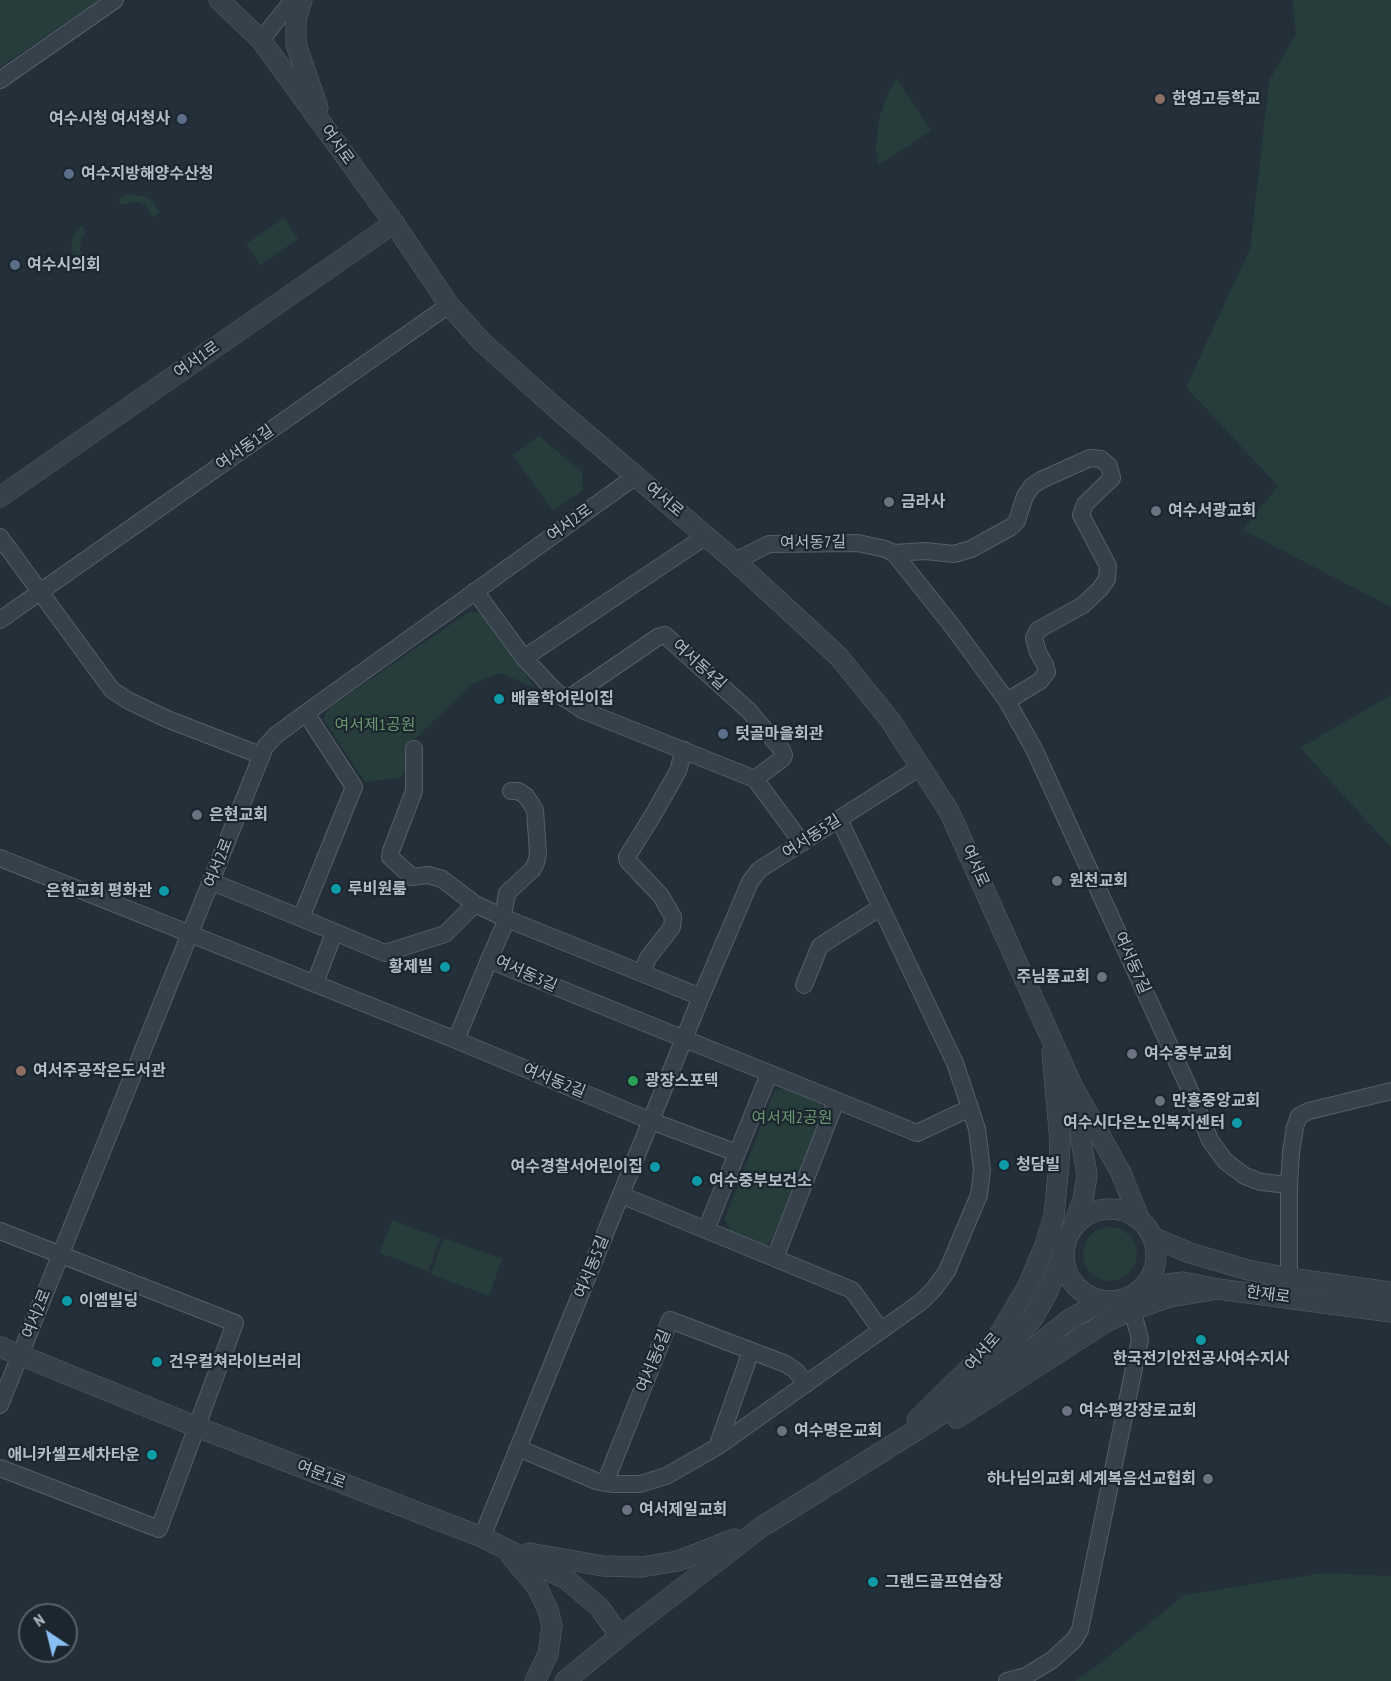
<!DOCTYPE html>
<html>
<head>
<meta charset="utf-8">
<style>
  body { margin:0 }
  #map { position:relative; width:1391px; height:1681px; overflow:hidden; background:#23303a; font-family:"PT Sans Narrow",sans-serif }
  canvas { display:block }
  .north { position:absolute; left:18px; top:1603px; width:60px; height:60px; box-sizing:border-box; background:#1c262f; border:2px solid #58626b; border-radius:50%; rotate:325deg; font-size:16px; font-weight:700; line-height:24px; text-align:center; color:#b2bcc6 }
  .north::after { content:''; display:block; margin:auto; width:21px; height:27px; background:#8abff3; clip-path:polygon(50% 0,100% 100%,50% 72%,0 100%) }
</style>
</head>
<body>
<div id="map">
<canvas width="1391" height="1681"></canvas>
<div class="north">N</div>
</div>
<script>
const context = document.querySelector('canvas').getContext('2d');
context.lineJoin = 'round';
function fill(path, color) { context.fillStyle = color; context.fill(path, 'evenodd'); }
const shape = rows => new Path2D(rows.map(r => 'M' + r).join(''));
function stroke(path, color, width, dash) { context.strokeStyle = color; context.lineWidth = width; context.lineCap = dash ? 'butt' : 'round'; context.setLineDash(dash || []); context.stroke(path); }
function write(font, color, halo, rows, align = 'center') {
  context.font = font + ' "PT Sans Narrow","Noto Sans KR",sans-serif'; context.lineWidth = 4.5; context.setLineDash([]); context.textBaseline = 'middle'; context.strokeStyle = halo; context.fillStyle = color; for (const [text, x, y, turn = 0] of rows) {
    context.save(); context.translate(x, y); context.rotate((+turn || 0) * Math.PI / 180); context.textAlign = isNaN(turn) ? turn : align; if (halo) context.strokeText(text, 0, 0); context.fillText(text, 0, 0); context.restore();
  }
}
const green = shape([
  [0,0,100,0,0,67],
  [1292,0,1391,0,1391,607,1243,530,1278,486,1186,387,1250,249,1269,81,1296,34],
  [897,79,931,131,879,165,876,149,879,119,889,90],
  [129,194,145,196,152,201,160,212,153,217,145,205,137,202,122,205,118,199],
  [284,218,298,239,260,265,246,244],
  [82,225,86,232,81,239,80,250,87,263,81,267,73,253,71,244,75,232],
  [539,436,582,472,583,490,553,511,513,455],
  [470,611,483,614,535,688,500,673,472,684,412,742,408,768,399,778,365,782,323,718,332,706],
  [1391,695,1391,847,1300,748],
  [788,1086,818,1100,825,1110,771,1242,763,1246,730,1231,725,1219,774,1092],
  [392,1220,440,1238,428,1271,380,1253],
  '1083 1254a27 27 0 1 1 54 0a27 27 0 1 1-54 0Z',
  [444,1238,502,1259,489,1296,431,1274],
  [1323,1573,1391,1576,1391,1681,1075,1681,1099,1664,1184,1595]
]);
const minor = shape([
  [261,40,293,0],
  [0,80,115,0],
  [0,537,112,690,129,701,167,719,260,755],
  [894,553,925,551,954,554,971,549,1011,527,1017,521,1025,496,1032,486,1041,480,1090,458,1101,459,1109,466,1112,478,1085,504,1081,515,1108,566,1107,579,1100,589,1083,605,1038,630,1034,638,1038,652,1045,665,1047,672,1040,681,1007,701],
  [735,561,769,544,858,543,885,549,894,553,953,627,1007,701,1034,749,1188,1086,1210,1140,1225,1161,1245,1176,1261,1182,1289,1185,1289,1278],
  [475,591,524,658,554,690,582,710,755,779,802,843],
  [0,620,449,305],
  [524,658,706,536],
  [566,700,658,637,665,635,749,711,782,750,784,755,783,758,755,779],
  [306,713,354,787,301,918,385,953,445,934,475,904,507,919,489,960,917,1133,970,1108],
  [414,749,414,791,391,851,390,857,412,877,428,875,442,879,475,904],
  [0,858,456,1040,651,1121,737,1153],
  [212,882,301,918],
  [503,917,507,893,532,870,536,863,538,854,535,810,526,796,518,791,511,791],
  [507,919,701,997],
  [642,973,648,958,672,927,673,917,661,896,628,861,627,857,653,815,678,771,684,750],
  [315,983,334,933],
  [804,985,820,946,881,907],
  [456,1040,489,960],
  [1289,1185,1291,1152,1295,1127,1299,1116,1309,1111,1391,1091],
  [621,1195,852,1290,881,1330],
  [706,1230,769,1074],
  [0,1231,235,1323,159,1529,0,1468],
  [775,1258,836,1101],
  [0,1405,265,747,276,735,306,713,636,476],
  [717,1447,751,1351],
  [518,1448,596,1481,612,1484,640,1484,666,1476,717,1447,921,1302,934,1289,947,1271,979,1195,982,1170,977,1129,955,1063,839,819],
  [605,1483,670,1320,786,1364,796,1371,806,1384],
  [482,1537,701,997,750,882,759,870,922,766],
  [1007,1681,1026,1676,1052,1660,1074,1640,1080,1630,1140,1339,1129,1298]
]);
const tertiary = shape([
  [219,0,261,40,394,223,449,305,481,341,557,409,735,561,808,628,839,657,890,720,949,811,1072,1085],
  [302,0,296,19,296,44,318,108],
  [0,497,394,223],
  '1064 1255a46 46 0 1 1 92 0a46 46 0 1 1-92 0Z',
  [1072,1229,1083,1200,1087,1175,1072,1085,1121,1173,1139,1218],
  [1154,1238,1190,1253,1248,1270,1289,1278,1391,1292],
  [1145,1287,1183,1282,1218,1289,1391,1312],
  [0,1347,197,1427,482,1537,566,1579,599,1607,620,1636],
  [978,1376,1004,1352,1033,1318,1047,1293,1064,1252],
  [957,1418,1106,1322,1132,1310,1170,1297,1218,1289],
  [917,1420,979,1359,999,1335,1028,1286,1045,1245,1054,1216,1059,1163,1060,1140,1052,1052],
  [529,1553,603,1566,641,1567,678,1561,734,1539],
  [511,1556,537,1587,548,1610,552,1626,548,1654,535,1681],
  [565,1681,620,1636,760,1528,931,1421,1011,1366,1070,1319,1103,1301]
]);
const markers = [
  [1160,99,6,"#8d6e63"],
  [182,119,6,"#5c6f8a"],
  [69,174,6,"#5c6f8a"],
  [15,265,6,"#5c6f8a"],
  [889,502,6,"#6b7280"],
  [1156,511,6,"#6b7280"],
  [499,699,6,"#0f9aa8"],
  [723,734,6,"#5c6f8a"],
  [197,815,6,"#6b7280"],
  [1057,881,6,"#6b7280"],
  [336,889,6,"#0f9aa8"],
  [164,891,6,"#0f9aa8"],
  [445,967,6,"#0f9aa8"],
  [1102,977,6,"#6b7280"],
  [1132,1054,6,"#6b7280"],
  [21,1071,6,"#8d6e63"],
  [633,1081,6,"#2e9e5b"],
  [1160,1101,6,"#6b7280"],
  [1237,1123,6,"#0f9aa8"],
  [1004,1165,6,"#0f9aa8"],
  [655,1167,6,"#0f9aa8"],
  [697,1181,6,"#0f9aa8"],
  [67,1301,6,"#0f9aa8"],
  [1201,1340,6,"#0f9aa8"],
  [157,1362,6,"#0f9aa8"],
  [1067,1411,6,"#6b7280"],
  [782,1431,6,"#6b7280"],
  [152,1455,6,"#0f9aa8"],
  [1208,1479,6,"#6b7280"],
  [627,1510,6,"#6b7280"],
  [873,1582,6,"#0f9aa8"]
];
const poiNames = [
  ["한영고등학교",1172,99],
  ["여수시청 여서청사",170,119,"right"],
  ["여수지방해양수산청",81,174],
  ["여수시의회",27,265],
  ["금라사",901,502],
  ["여수서광교회",1168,511],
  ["배울학어린이집",511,699],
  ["텃골마을회관",735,734],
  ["은현교회",209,815],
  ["원천교회",1069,881],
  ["루비원룸",348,889],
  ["은현교회 평화관",152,891,"right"],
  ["황제빌",433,967,"right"],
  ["주님품교회",1090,977,"right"],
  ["여수중부교회",1144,1054],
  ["여서주공작은도서관",33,1071],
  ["광장스포텍",645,1081],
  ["만흥중앙교회",1172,1101],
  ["여수시다은노인복지센터",1225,1123,"right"],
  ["청담빌",1016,1165],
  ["여수경찰서어린이집",643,1167,"right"],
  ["여수중부보건소",709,1181],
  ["이엠빌딩",79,1301],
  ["한국전기안전공사여수지사",1201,1359,"center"],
  ["건우컬쳐라이브러리",169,1362],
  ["여수평강장로교회",1079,1411],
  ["여수명은교회",794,1431],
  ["애니카셀프세차타운",140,1455,"right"],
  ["하나님의교회 세계복음선교협회",1196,1479,"right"],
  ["여서제일교회",639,1510],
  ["그랜드골프연습장",885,1582]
];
const streetNames = [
  ["여서로",337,145,54],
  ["여서1로",197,360,-35],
  ["여서동1길",245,448,-35],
  ["여서로",664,500,40],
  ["여서2로",570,523,-36],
  ["여서동7길",813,543,-1],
  ["여서동4길",699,665,42],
  ["여서동5길",812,837,-33],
  ["여서2로",219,863,-69],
  ["여서로",975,866,66],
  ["여서동7길",1132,963,66],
  ["여서동3길",526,974,24],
  ["여서동2길",554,1081,22],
  ["여서동5길",592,1267,-68],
  ["한재로",1268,1295,8],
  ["여서2로",37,1314,-68],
  ["여서로",983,1352,-49],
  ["여서동6길",654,1361,-68],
  ["여문1로",321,1475,21]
];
const parkNames = [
  ["여서제1공원",375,725],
  ["여서제2공원",792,1118]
];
fill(green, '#263d3c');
stroke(minor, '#555f68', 18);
stroke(tertiary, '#555f68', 21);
stroke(minor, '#37414b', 16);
stroke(tertiary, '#37414b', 20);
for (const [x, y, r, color] of markers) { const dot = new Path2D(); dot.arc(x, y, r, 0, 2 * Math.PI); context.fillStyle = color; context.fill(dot); stroke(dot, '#1c262f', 2); }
write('bold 16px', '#b2bcc6', '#1c262f', poiNames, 'left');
write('16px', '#b2bcc6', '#1c262f', streetNames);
write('16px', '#6a966f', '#1c262f', parkNames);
</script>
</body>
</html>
